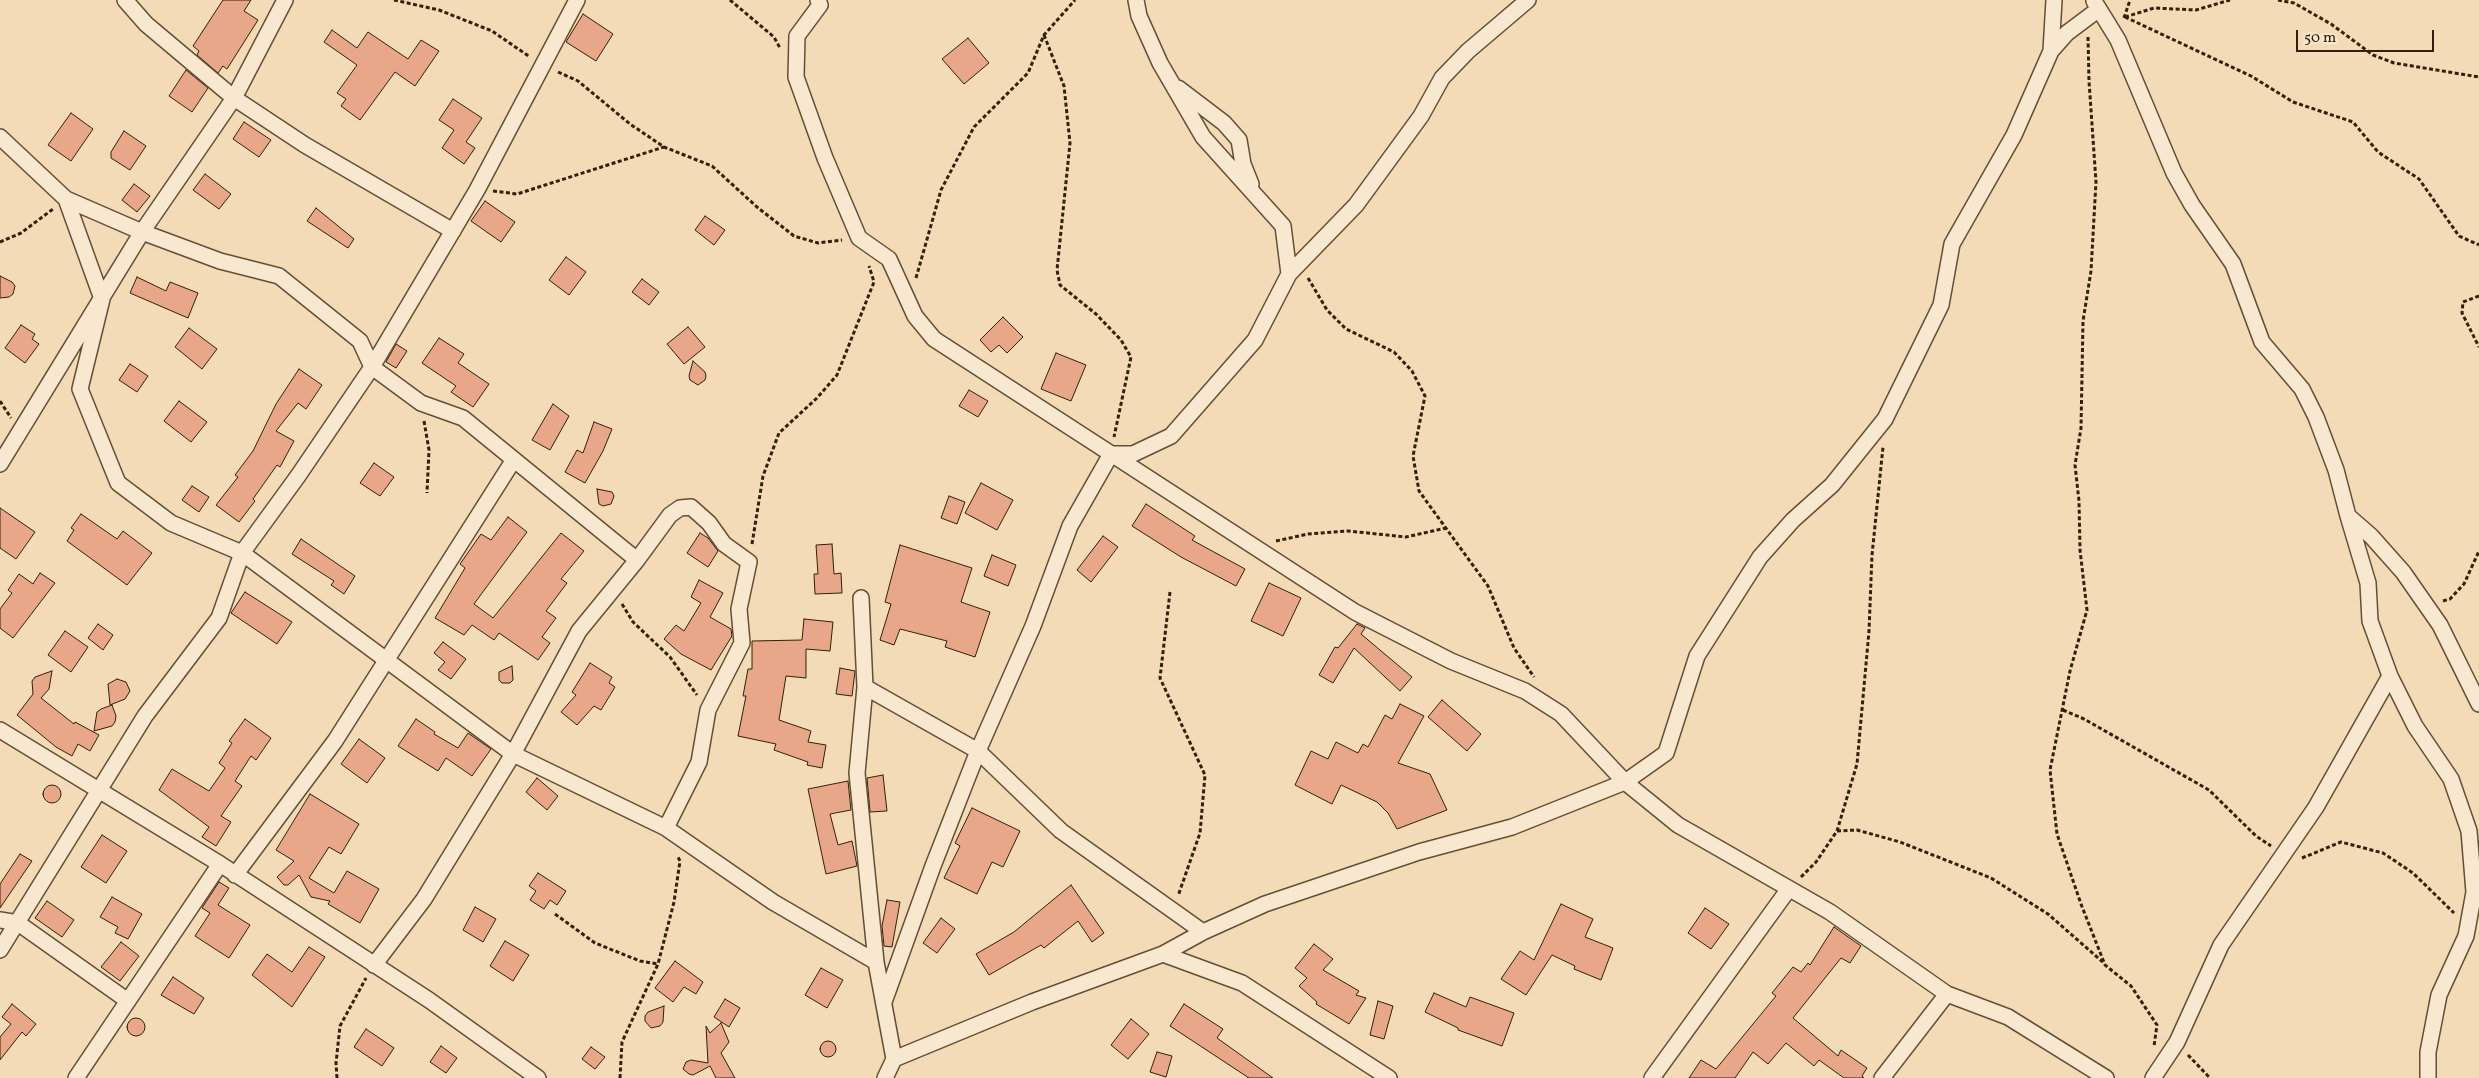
<!DOCTYPE html>
<html>
<head>
<meta charset="utf-8">
<style>
  body { margin:0 }
  #map { position:relative; width:2479px; height:1078px; overflow:hidden; background:#f4dbb7; font-family:Vollkorn,serif }
  canvas { display:block }
  .scale { position:absolute; left:2296px; top:30px; width:138px; height:22px; box-sizing:border-box; border:2px solid #31200a; border-top:0; padding-left:6px; font-size:15px; line-height:18px; white-space:nowrap; color:#31200a; -webkit-text-stroke:4px #f8e8d0; paint-order:stroke }
</style>
</head>
<body>
<div id="map">
<canvas width="2479" height="1078"></canvas>
<div class="scale">50 m</div>
</div>
<script>
const context = document.querySelector('canvas').getContext('2d');
context.lineJoin = 'round';
function fill(path, color) { context.fillStyle = color; context.fill(path, 'evenodd'); }
const shape = rows => new Path2D(rows.map(r => 'M' + r).join(''));
function stroke(path, color, width, dash) { context.strokeStyle = color; context.lineWidth = width; context.lineCap = dash ? 'butt' : 'round'; context.setLineDash(dash || []); context.stroke(path); }
const building = shape([
  [223,0,251,0,244,11,258,20,227,69,223,66,218,73,197,55,199,51,193,46,223,0],
  [583,14,613,34,596,61,566,42,583,14],
  [332,30,357,48,368,32,408,59,421,40,439,51,415,86,395,72,360,120,341,106,346,99,337,93,357,65,324,42,332,30],
  [968,38,989,63,964,84,942,59,968,38],
  [186,70,208,88,192,112,169,96,186,70],
  [453,99,482,118,466,142,475,148,464,164,442,148,454,130,439,120,453,99],
  [71,113,93,129,71,161,48,145,71,113],
  [244,122,271,140,259,157,233,139,244,122],
  [124,131,146,146,130,170,111,158,111,152,124,131],
  [205,174,231,194,219,209,193,190,205,174],
  [134,184,150,196,137,212,122,200,134,184],
  [485,201,515,222,501,242,471,221,485,201],
  [316,208,354,239,348,248,307,221,316,208],
  [705,216,725,230,714,245,695,230,705,216],
  [566,257,586,272,569,295,549,280,566,257],
  [0,276,12,282,15,286,13,294,9,297,0,298,0,276],
  [137,277,166,291,170,282,198,293,188,318,130,293,137,277],
  [642,279,659,292,649,305,632,292,642,279],
  [1003,317,1023,337,1007,353,999,345,991,352,980,340,1003,317],
  [21,325,35,334,32,339,39,344,25,363,5,348,21,325],
  [688,327,705,347,684,364,667,344,688,327],
  [189,328,217,349,202,369,175,347,189,328],
  [439,338,464,354,458,363,489,384,473,407,451,392,456,386,422,363,439,338],
  [396,344,407,351,396,368,386,362,396,344],
  [1056,353,1086,365,1071,401,1041,389,1056,353],
  [693,361,705,372,706,376,705,380,698,385,690,380,689,376,693,361],
  [130,364,148,376,137,392,119,380,130,364],
  [299,369,322,385,306,409,298,403,276,431,294,441,280,467,277,465,253,499,255,501,239,522,216,505,238,477,235,475,253,451,276,404,299,369],
  [969,390,988,401,978,417,959,406,969,390],
  [179,401,207,422,191,442,164,421,179,401],
  [553,404,569,416,550,450,532,440,553,404],
  [594,422,612,429,603,451,585,483,565,472,577,450,583,453,594,422],
  [374,463,394,477,380,496,360,483,374,463],
  [981,483,1013,500,997,530,965,513,981,483],
  [192,486,209,497,199,512,182,500,192,486],
  [597,489,612,492,614,496,611,504,603,506,599,504,597,489],
  [949,496,965,502,957,524,941,518,949,496],
  [1146,504,1195,536,1192,540,1245,569,1236,586,1181,557,1132,526,1146,504],
  [0,508,35,532,16,559,0,548,0,508],
  [81,514,117,539,123,531,152,553,127,585,67,541,74,530,71,528,81,514],
  [508,517,527,532,474,604,493,618,561,533,584,551,561,579,567,583,546,611,556,618,542,637,550,643,538,660,499,633,494,640,472,625,464,635,435,618,465,568,460,564,481,534,491,540,508,517],
  [700,533,708,538,718,551,708,567,687,553,700,533],
  [1103,536,1118,547,1091,582,1077,570,1103,536],
  [301,539,355,576,344,594,331,585,334,581,292,554,301,539],
  [832,544,834,574,841,573,842,593,815,594,814,574,818,574,816,545,832,544],
  [900,545,972,568,961,602,990,612,975,657,945,647,947,641,900,629,894,645,880,640,891,604,885,602,900,545],
  [992,555,1016,565,1008,586,984,576,992,555],
  [40,573,55,583,13,638,0,628,0,609,12,593,8,590,19,574,33,584,40,573],
  [699,580,723,593,710,617,731,629,732,636,711,670,681,654,664,639,676,625,684,631,701,603,691,597,699,580],
  [1269,583,1301,598,1283,636,1251,621,1269,583],
  [245,592,292,622,277,644,231,613,245,592],
  [804,619,833,622,830,651,806,649,806,678,786,676,779,720,811,731,808,742,826,745,822,768,807,765,808,762,774,750,776,744,738,736,746,696,743,696,748,669,752,669,752,641,802,640,804,619],
  [98,624,113,635,103,650,88,638,98,624],
  [1357,624,1365,628,1361,634,1412,677,1400,691,1354,648,1333,683,1319,675,1335,647,1338,648,1357,624],
  [65,631,88,647,71,672,48,655,65,631],
  [443,642,466,659,451,679,438,670,445,662,434,653,443,642],
  [590,663,612,677,609,683,615,687,601,710,594,706,577,725,561,712,576,695,572,692,590,663],
  [512,666,513,680,510,683,502,683,499,680,499,672,512,666],
  [840,668,855,671,852,696,836,694,840,668],
  [52,671,49,689,41,698,74,724,75,722,99,735,90,751,78,744,72,756,56,747,17,715,33,694,32,681,35,677,52,671],
  [117,679,126,682,130,691,125,699,110,705,108,684,117,679],
  [1442,700,1481,734,1467,751,1428,717,1442,700],
  [1400,704,1424,716,1398,763,1430,774,1447,810,1397,829,1388,813,1377,802,1341,785,1332,804,1295,785,1311,751,1328,759,1336,742,1358,753,1363,744,1368,747,1385,715,1392,719,1400,704],
  [112,705,116,716,115,722,112,726,94,731,97,712,101,709,112,705],
  [245,719,271,738,256,760,251,756,235,781,242,786,221,816,231,822,216,846,202,837,209,827,159,790,172,769,209,791,225,768,219,763,232,743,229,741,245,719],
  [416,719,435,732,434,734,458,748,468,733,491,749,472,776,446,758,438,771,398,746,416,719],
  [359,739,385,758,367,783,341,764,359,739],
  [883,775,887,811,870,812,867,778,883,775],
  [537,778,558,796,547,810,526,792,537,778],
  [848,781,851,810,830,814,838,845,852,841,857,866,826,874,808,789,848,781],
  '43 794a9 9 0 1 1 18 0a9 9 0 1 1-18 0Z',
  [310,794,359,824,341,854,329,847,309,878,334,893,347,871,379,889,360,923,328,904,330,901,311,897,299,875,288,885,284,885,277,877,294,861,276,850,310,794],
  [972,808,1020,831,1003,867,992,862,977,894,944,878,960,846,955,843,972,808],
  [102,835,127,851,106,883,81,867,102,835],
  [20,854,32,861,0,908,0,884,20,854],
  [538,873,566,891,557,905,550,900,544,909,530,900,536,891,529,886,538,873],
  [219,882,229,888,218,905,250,925,229,958,195,936,210,913,202,908,219,882],
  [1071,885,1104,933,1092,942,1078,921,1044,948,1041,945,989,975,976,954,1014,932,1071,885],
  [112,897,142,914,128,939,115,933,118,927,100,917,112,897],
  [887,900,900,902,892,947,884,946,882,926,887,900],
  [47,901,74,920,62,937,35,918,47,901],
  [1561,904,1593,919,1585,937,1613,948,1601,980,1574,969,1575,966,1552,955,1526,995,1501,979,1520,951,1534,960,1561,904],
  [475,907,496,919,483,942,463,930,475,907],
  [1705,908,1729,924,1711,949,1688,933,1705,908],
  [941,918,955,929,937,953,923,943,941,918],
  [1834,927,1861,946,1850,963,1841,958,1793,1018,1838,1056,1841,1050,1867,1068,1862,1076,1864,1078,1844,1078,1819,1060,1814,1066,1786,1043,1768,1064,1753,1052,1735,1078,1689,1078,1701,1060,1716,1069,1776,996,1772,993,1793,967,1801,972,1808,963,1810,965,1834,927],
  [505,941,529,955,513,981,490,966,505,941],
  [121,942,139,956,120,981,101,967,121,942],
  [1314,944,1333,959,1323,970,1359,991,1356,995,1366,998,1349,1024,1316,1004,1317,1002,1299,986,1307,978,1295,968,1314,944],
  [309,947,325,957,292,1007,252,975,267,954,292,972,309,947],
  [675,961,703,982,696,994,684,987,673,1002,655,988,675,961],
  [821,968,843,980,827,1008,805,995,821,968],
  [173,977,204,998,194,1014,161,995,173,977],
  [1434,993,1466,1007,1470,997,1514,1013,1502,1046,1458,1030,1458,1028,1425,1012,1434,993],
  [725,999,740,1008,729,1027,714,1017,725,999],
  [1378,1001,1393,1006,1384,1039,1370,1035,1378,1001],
  [12,1004,36,1024,26,1036,22,1032,0,1060,0,1037,11,1024,2,1017,12,1004],
  [1184,1004,1223,1029,1217,1038,1273,1078,1249,1078,1170,1026,1184,1004],
  [664,1006,663,1022,660,1026,651,1028,645,1021,645,1016,648,1012,664,1006],
  '127 1027a9 9 0 1 1 18 0a9 9 0 1 1-18 0Z',
  [1131,1019,1149,1034,1128,1059,1111,1045,1131,1019],
  [721,1023,729,1042,721,1053,735,1078,716,1078,710,1066,693,1075,689,1074,683,1069,686,1062,691,1060,708,1063,706,1026,710,1033,721,1023],
  [366,1029,394,1048,382,1066,354,1047,366,1029],
  '820 1049a8 8 0 1 1 16 0a8 8 0 1 1-16 0Z',
  [441,1046,457,1058,446,1073,430,1062,441,1046],
  [591,1047,605,1057,595,1069,582,1059,591,1047],
  [1157,1052,1172,1056,1166,1077,1150,1072,1157,1052]
]);
const path = shape([
  [394,0,439,10,492,31,530,57],
  [730,0,774,37,780,48],
  [2278,0,2294,3,2331,24,2373,55,2394,63,2479,77],
  [2125,17,2251,76,2293,102,2353,122,2378,152,2419,179,2459,236,2479,245],
  [2125,17,2154,8,2196,10,2230,0],
  [2124,18,2130,0],
  [1044,35,1064,86,1070,143,1057,270,1060,285,1096,314,1121,340,1131,357,1114,437],
  [2088,37,2089,81,2096,182,2091,271,2083,321,2081,428,2075,465,2079,501,2080,550,2087,610,2070,671,2050,770,2057,834,2081,904,2105,965,2131,986,2157,1025,2154,1046],
  [558,72,578,81,630,124,664,147,712,166,757,207,794,236,818,243,842,240],
  [493,191,517,194,664,147],
  [0,242,21,233,53,209],
  [916,278,941,190,974,127,1028,73,1044,35,1075,0],
  [1308,278,1327,310,1346,329,1394,352,1412,371,1425,396,1413,456,1419,491,1488,586,1514,648,1534,677],
  [2479,296,2463,302,2462,313,2479,347],
  [0,401,11,418],
  [424,421,429,450,427,493],
  [1276,541,1308,534,1348,531,1406,537,1446,528],
  [752,544,763,476,779,433,817,398,837,375,874,282,869,266],
  [1170,592,1160,678,1205,775,1200,833,1178,896],
  [2443,601,2450,599,2464,584,2479,551],
  [622,604,633,622,670,657,697,695],
  [2063,710,2084,719,2209,790,2256,836,2271,846],
  [1837,831,1857,830,1900,842,1991,878,2048,914,2105,964],
  [2302,858,2341,842,2383,853,2413,873,2454,913],
  [1801,877,1816,862,1837,831,1857,764,1869,631,1872,555,1883,447],
  [555,914,595,943,640,961,658,964],
  [2188,1055,2210,1078],
  [337,1078,336,1063,340,1026,366,978],
  [620,1078,622,1042,658,964,674,902,680,861,678,857]
]);
const minor = shape([
  [125,0,146,24,234,98,305,145,453,231],
  [818,0,820,5,797,36,796,77,825,158,859,238,889,259,915,316,934,339,1355,612,1451,661,1525,691,1561,714,1625,782,1678,825,1830,912,1947,994,2008,1017,2106,1078],
  [2094,1,2118,40,2174,173,2192,205,2233,264,2262,342,2302,389,2316,417,2336,470,2348,516,2371,536,2403,572,2440,625,2479,704],
  [2051,51,2054,0],
  [1178,88,1224,123,1239,140,1243,164,1251,184],
  [0,137,66,199,142,232,220,261,279,276,360,341,372,367,421,403,463,418,637,560],
  [66,199,102,299,80,389,118,483,171,523,242,553,513,754,666,828,773,902,876,962,894,1059],
  [1289,274,1356,205,1421,116,1442,78,1468,51,1528,0],
  [0,464,142,232,234,98,285,0],
  [2348,516,2368,583,2370,621,2390,676,2415,726,2451,779,2469,831,2474,892,2466,936,2439,995,2428,1052,2428,1078],
  [861,598,865,687,857,773,876,962],
  [865,687,978,751,1061,831,1203,932],
  [0,730,220,864,429,1000,538,1078],
  [235,875,335,741,513,461],
  [0,920,18,923,128,1001],
  [0,950,145,716,219,618,242,553,298,476,372,367,477,190,577,0],
  [1163,954,1242,983,1389,1078],
  [374,965,424,899,513,754,579,631,637,560,670,515,680,508,691,507,709,523,724,544,749,562,739,609,742,643,708,710,699,762,666,828],
  [884,1002,933,866,978,751,1033,626,1070,526,1111,454,1133,454,1171,436,1255,340,1289,274,1283,226,1203,137,1160,63,1139,16,1136,0],
  [76,1078,220,864],
  [885,1078,894,1059,1032,1002,1163,954,1203,932,1265,904,1419,852,1512,827,1625,782,1666,753,1697,656,1760,557,1793,520,1832,485,1885,419,1941,305,1952,244,2014,135,2051,51,2067,33,2099,9],
  [1652,1078,1788,890],
  [1882,1078,1947,994],
  [2153,1078,2177,1042,2221,945,2316,807,2390,676]
]);
fill(building, '#e8a788');
stroke(building, '#31200a', 1);
stroke(minor, '#624f35', 18);
stroke(path, '#31200a', 3, [4, 2.5]);
stroke(minor, '#f8e8d0', 15);
</script>
</body>
</html>
